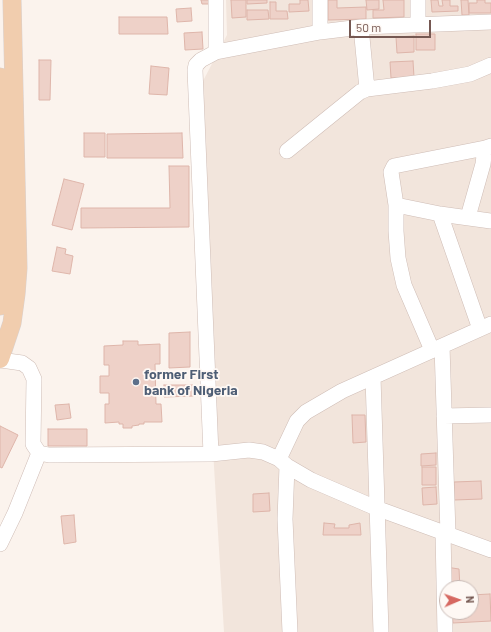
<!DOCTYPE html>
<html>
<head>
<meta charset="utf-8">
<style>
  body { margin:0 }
  #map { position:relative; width:491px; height:632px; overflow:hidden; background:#fbf3ed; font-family:Barlow,sans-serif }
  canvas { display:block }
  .north { position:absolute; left:439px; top:580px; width:40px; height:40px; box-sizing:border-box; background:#fef8f4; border:1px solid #c7b8b3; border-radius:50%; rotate:88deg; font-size:11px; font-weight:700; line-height:16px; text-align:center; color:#755852 }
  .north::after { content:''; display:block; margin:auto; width:14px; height:18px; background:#d66861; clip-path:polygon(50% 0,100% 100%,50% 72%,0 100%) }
  .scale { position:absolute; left:349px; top:20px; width:82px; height:18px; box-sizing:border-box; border:2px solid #755852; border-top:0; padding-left:5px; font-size:12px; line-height:14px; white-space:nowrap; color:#755852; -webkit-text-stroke:3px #fef8f4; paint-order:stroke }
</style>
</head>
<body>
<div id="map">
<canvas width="491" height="632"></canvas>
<div class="north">N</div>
<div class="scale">50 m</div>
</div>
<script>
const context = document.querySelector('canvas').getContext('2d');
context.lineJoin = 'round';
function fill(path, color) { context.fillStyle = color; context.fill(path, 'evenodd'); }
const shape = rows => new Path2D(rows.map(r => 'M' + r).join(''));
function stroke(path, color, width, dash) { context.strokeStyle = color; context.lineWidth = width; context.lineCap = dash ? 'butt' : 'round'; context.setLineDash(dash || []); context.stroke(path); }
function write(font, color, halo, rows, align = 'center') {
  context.font = font + ' Barlow,sans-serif'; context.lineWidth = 3.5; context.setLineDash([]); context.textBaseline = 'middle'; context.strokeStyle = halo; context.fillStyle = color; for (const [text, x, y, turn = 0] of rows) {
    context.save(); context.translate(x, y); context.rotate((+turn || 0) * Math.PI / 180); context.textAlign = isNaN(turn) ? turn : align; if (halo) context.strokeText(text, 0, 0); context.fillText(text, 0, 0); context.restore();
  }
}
const residential = shape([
  [226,0,491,0,491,632,224,632,192,102,227,35],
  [447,588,471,588,471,612,447,612]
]);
const building = shape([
  [201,0,209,0,209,4,202,4,201,0],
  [231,0,246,0,246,17,232,18,231,0],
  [247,0,267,0,267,3,247,4,247,0],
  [300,0,308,0,309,11,289,12,289,4,300,4,300,0],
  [328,0,337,0,337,8,366,7,366,19,328,20,328,0],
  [366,0,379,0,379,9,367,10,366,0],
  [383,0,404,0,404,17,373,18,373,10,384,10,383,0],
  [431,0,438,0,439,6,443,6,442,0,450,0,450,6,458,6,458,11,432,12,431,0],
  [461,0,468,0,469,15,462,15,461,0],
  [477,0,485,0,485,3,491,3,491,13,469,13,469,3,477,3,477,0],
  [270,2,276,2,276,11,287,11,288,19,270,19,270,2],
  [191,8,192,21,177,22,176,9,191,8],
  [247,10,268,10,269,19,247,20,247,10],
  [119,17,167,17,168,34,119,34,119,17],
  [202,32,203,49,185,50,184,33,202,32],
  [416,34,435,34,435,50,416,50,416,34],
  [414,36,414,52,397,53,396,37,414,36],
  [39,60,51,60,50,100,39,100,39,60],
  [413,61,414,77,391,78,390,62,413,61],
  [151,66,169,68,167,95,149,94,151,66],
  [84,133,105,133,105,157,84,157,84,133],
  [182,133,183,158,107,158,107,134,182,133],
  [169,166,189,166,189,227,81,228,81,208,170,208,169,166],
  [64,179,84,184,72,230,52,225,64,179],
  [57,247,66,249,65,254,73,256,70,274,52,271,57,247],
  [190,332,190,367,169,368,169,333,190,332],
  [123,341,138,341,138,345,160,344,160,364,155,364,156,404,161,404,162,422,144,422,144,424,139,424,139,425,132,426,132,428,123,428,123,424,119,424,119,422,105,423,105,404,109,404,109,393,100,393,100,376,109,376,109,365,104,365,104,346,123,345,123,341],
  [164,385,193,385,194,396,164,397,164,385],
  [69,404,71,418,57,420,55,405,69,404],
  [352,415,365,415,366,442,353,443,352,415],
  [0,426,18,435,2,468,0,467,0,426],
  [48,429,87,429,87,446,48,446,48,429],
  [436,453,436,465,421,466,421,454,436,453],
  [422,467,436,467,436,485,422,485,422,467],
  [481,481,482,499,454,500,454,482,481,481],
  [436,487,437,504,423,505,422,488,436,487],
  [269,493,270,511,253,512,253,494,269,493],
  [74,515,76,542,64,544,61,516,74,515],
  [324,523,335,524,334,528,349,528,349,525,360,523,361,535,323,535,324,523],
  [446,567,459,569,460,588,447,588,446,567],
  [490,594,491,621,453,623,452,612,471,612,471,595,490,594]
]);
const minor = shape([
  [320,0,320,32],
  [418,0,418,24],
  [361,27,367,89],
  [216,52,216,0],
  [287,151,360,92,367,89,432,81,470,74,491,65],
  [396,205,440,214,491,221],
  [440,214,480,329],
  [468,217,483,164,485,148],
  [442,346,448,534],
  [432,350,404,285,398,258,396,231,396,205,391,172,394,166,485,148,491,146],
  [0,360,22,363,29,368,34,379,33,444,39,453,49,455,211,454,249,450,263,452,279,459,287,466,311,480,376,508,491,550],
  [373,377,381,632],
  [444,416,491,415],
  [211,454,195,70,196,65,201,60,216,52,320,32,361,27,491,22],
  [279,459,297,421,306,412,342,391,491,324],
  [287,466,285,519,290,632],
  [443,531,445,632],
  [0,544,15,513,39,453]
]);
const major = shape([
  [0,77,3,206,3,261,0,306],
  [0,359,12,323,16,294,18,268,12,0]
]);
const markers = [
  [136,382,4,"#5c6f8a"]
];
const serviceNames = [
  ["former First",144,374],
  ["bank of Nigeria",144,390]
];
fill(residential, '#f2e5dc');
fill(building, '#eed1c8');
stroke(building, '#deb5aa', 1);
stroke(minor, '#cfbdb6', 16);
stroke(major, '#d8d0cf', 19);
stroke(minor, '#fff', 15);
stroke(major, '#f1cdae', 18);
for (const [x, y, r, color] of markers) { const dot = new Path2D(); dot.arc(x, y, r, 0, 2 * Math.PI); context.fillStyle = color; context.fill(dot); stroke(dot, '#fef8f4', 1.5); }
write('bold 14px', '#4e5e75', '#fef8f4', serviceNames, 'left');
</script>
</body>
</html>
